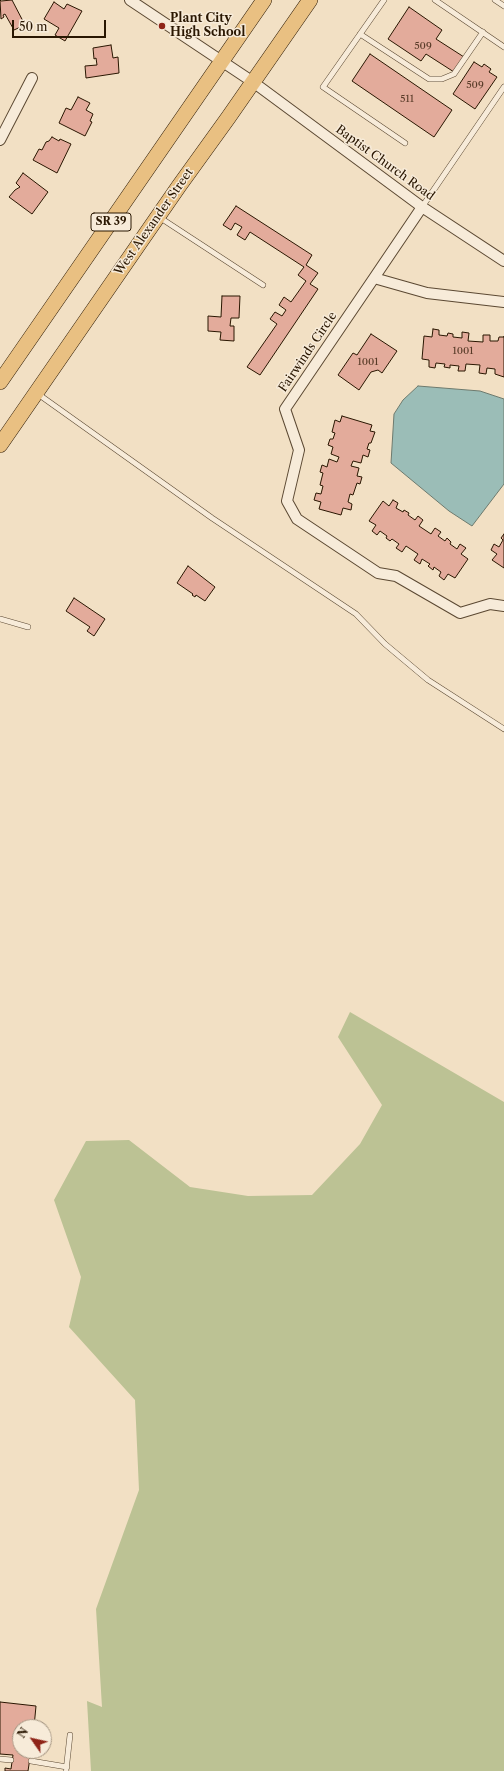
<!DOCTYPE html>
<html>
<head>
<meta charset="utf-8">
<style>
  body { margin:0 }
  #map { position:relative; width:504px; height:1771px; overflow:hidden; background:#f2e0c4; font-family:"Libre Caslon Text",serif }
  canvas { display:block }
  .north { position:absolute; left:12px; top:1719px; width:40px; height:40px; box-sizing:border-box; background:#f7ebd9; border:1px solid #a59683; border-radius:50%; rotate:304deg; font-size:11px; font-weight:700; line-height:16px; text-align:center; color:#291601 }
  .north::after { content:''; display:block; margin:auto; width:14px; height:18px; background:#8f2418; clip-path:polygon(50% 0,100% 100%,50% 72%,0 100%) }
  .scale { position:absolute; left:12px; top:20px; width:94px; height:18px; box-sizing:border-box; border:2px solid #291601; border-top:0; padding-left:5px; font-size:12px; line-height:14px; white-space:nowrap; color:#291601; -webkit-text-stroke:3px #f7ebd9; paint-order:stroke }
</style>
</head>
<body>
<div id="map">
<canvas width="504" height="1771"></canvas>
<div class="north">N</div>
<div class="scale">50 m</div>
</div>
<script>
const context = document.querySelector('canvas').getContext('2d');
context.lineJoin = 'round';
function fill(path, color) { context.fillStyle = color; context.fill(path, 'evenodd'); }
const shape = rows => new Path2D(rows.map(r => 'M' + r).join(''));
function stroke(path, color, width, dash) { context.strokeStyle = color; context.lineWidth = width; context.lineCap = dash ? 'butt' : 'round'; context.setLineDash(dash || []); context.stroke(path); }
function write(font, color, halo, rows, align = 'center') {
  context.font = font + ' "Libre Caslon Text",serif'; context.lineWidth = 3; context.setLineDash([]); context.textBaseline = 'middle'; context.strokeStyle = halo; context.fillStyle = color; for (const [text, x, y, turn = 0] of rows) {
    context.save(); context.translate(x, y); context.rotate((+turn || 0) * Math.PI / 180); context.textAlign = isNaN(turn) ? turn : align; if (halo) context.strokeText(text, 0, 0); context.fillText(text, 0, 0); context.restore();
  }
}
const green = shape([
  [350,1012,504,1102,504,1771,91,1771,87,1701,102,1707,96,1609,139,1490,135,1400,69,1327,81,1277,54,1200,86,1141,129,1140,190,1187,248,1196,312,1195,360,1144,382,1105,338,1037]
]);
const water = shape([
  [418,386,480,391,504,399,504,484,472,526,449,511,391,463,394,414,403,400,418,386]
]);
const building = shape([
  [0,0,1,1,12,0,25,25,14,30,5,14,3,15,4,17,1,19,0,0],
  [54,2,64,9,67,4,82,11,65,41,55,35,59,28,44,19,54,2],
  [409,7,442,30,436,39,464,57,454,72,426,54,421,61,388,39,409,7],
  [111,45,113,58,118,57,119,73,86,78,85,66,97,65,96,58,94,59,93,48,111,45],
  [370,54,452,110,434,137,352,81,370,54],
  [474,62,482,67,484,64,491,69,489,72,497,77,475,109,453,94,474,62],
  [78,97,90,103,86,110,93,114,90,121,92,122,85,136,59,123,66,108,71,110,78,97],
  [52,137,59,141,60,139,71,144,57,173,33,160,39,149,42,150,46,142,49,141,52,137],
  [23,173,48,192,32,214,9,197,15,190,20,187,16,183,23,173],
  [236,206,312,255,306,265,318,273,310,284,318,289,260,375,247,367,277,324,270,319,275,312,282,316,286,310,279,305,284,297,291,302,306,281,298,275,304,267,250,232,245,240,237,235,242,227,235,223,231,230,223,225,236,206],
  [222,296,240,296,239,318,231,318,230,326,234,326,234,341,220,340,221,332,208,331,208,316,221,317,222,296],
  [433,329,439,330,439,335,447,336,448,333,453,334,453,337,462,338,462,332,469,333,468,341,483,342,483,335,490,335,490,341,498,341,499,337,504,337,504,336,504,377,495,374,495,369,487,368,486,374,479,373,480,365,466,364,465,371,458,371,459,366,450,365,450,368,444,367,445,364,436,363,435,368,429,367,429,360,422,359,424,336,432,337,433,329],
  [371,334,397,351,382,373,378,370,371,372,359,390,338,375,353,353,357,355,371,334],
  [342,416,372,425,370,431,375,432,371,443,369,443,367,449,370,450,368,457,363,455,361,463,353,461,351,466,359,468,357,476,362,477,360,484,357,483,353,495,350,494,348,502,352,504,351,510,343,508,341,515,319,509,321,502,314,500,316,493,321,494,323,486,320,485,323,473,320,472,322,465,327,467,329,459,337,462,339,457,331,454,333,447,328,445,330,439,333,439,335,433,332,432,335,420,340,422,342,416],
  [393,500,398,503,396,508,403,512,404,510,409,513,408,515,415,520,418,516,423,520,419,526,431,534,435,528,441,532,438,536,445,541,447,538,451,542,450,544,457,549,460,544,466,548,461,554,468,559,455,578,448,574,444,580,439,576,441,572,434,567,433,570,428,566,430,564,422,559,420,564,414,560,418,554,406,546,402,552,396,548,399,544,392,539,390,541,386,538,387,536,380,531,377,535,372,531,376,525,369,521,383,501,389,506,393,500],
  [504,534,504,568,492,560,497,554,491,550,494,544,499,547,503,540,501,538,504,534],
  [188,566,215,587,205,601,196,595,195,597,192,595,193,594,177,583,188,566],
  [74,598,105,619,94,636,87,631,90,627,66,611,74,598],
  [0,1702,36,1706,34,1727,20,1727,20,1751,31,1751,28,1771,5,1771,5,1768,11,1769,13,1755,0,1754,0,1702]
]);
const service = shape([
  [384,0,323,87,405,143],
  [435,0,504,47],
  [495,0,504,6],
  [360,34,429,79,442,79,454,74,483,32],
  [422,207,504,87],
  [159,217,263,285],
  [38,394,212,518,356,614,385,644,428,680,504,729],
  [0,619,28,627],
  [0,1759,11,1760],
  [31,1761,67,1767],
  [66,1771,70,1735]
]);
const minor = shape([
  [130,0,253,82,422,207,504,261],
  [0,140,32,78],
  [374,278,422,207],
  [504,302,427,293,374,278,285,409,299,450,287,501,297,519,378,573,396,576,460,613,490,604,504,606]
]);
const primary = shape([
  [0,382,264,0],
  [0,445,179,186,228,118,310,0]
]);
const markers = [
  [162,26,4,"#8f2418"]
];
const numberNames = [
  ["509",423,46],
  ["509",475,85],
  ["511",407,99],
  ["1001",463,351],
  ["1001",368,362]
];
const shields = [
  [111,222,40]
];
const shieldNames = [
  ["SR 39",111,222]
];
const poiNames = [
  ["Plant City",170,19],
  ["High School",170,33]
];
const streetNames = [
  ["Baptist Church Road",385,163,36],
  ["West Alexander Street",154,222,-55],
  ["Fairwinds Circle",308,352,-56]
];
fill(green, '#bcc294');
fill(water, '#9bbdb7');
stroke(water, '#6d7a6e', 1);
fill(building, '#e3ab9b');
stroke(building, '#291601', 1);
stroke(service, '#5b4832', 6);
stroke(minor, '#5b4832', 12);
stroke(primary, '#291601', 16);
stroke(service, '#f7ebd9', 5);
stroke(minor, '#f7ebd9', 10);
stroke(primary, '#e9c082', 15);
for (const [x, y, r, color] of markers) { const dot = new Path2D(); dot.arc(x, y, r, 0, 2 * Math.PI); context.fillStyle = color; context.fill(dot); stroke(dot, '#f7ebd9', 1.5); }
write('10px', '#583b28', null, numberNames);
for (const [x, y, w] of shields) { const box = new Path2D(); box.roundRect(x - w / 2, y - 9, w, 18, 3); context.fillStyle = '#f7ebd9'; context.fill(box); stroke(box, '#291601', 1); }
write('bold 11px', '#291601', null, shieldNames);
write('bold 12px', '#291601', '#f7ebd9', poiNames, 'left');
write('12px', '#291601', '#f7ebd9', streetNames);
</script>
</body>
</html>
